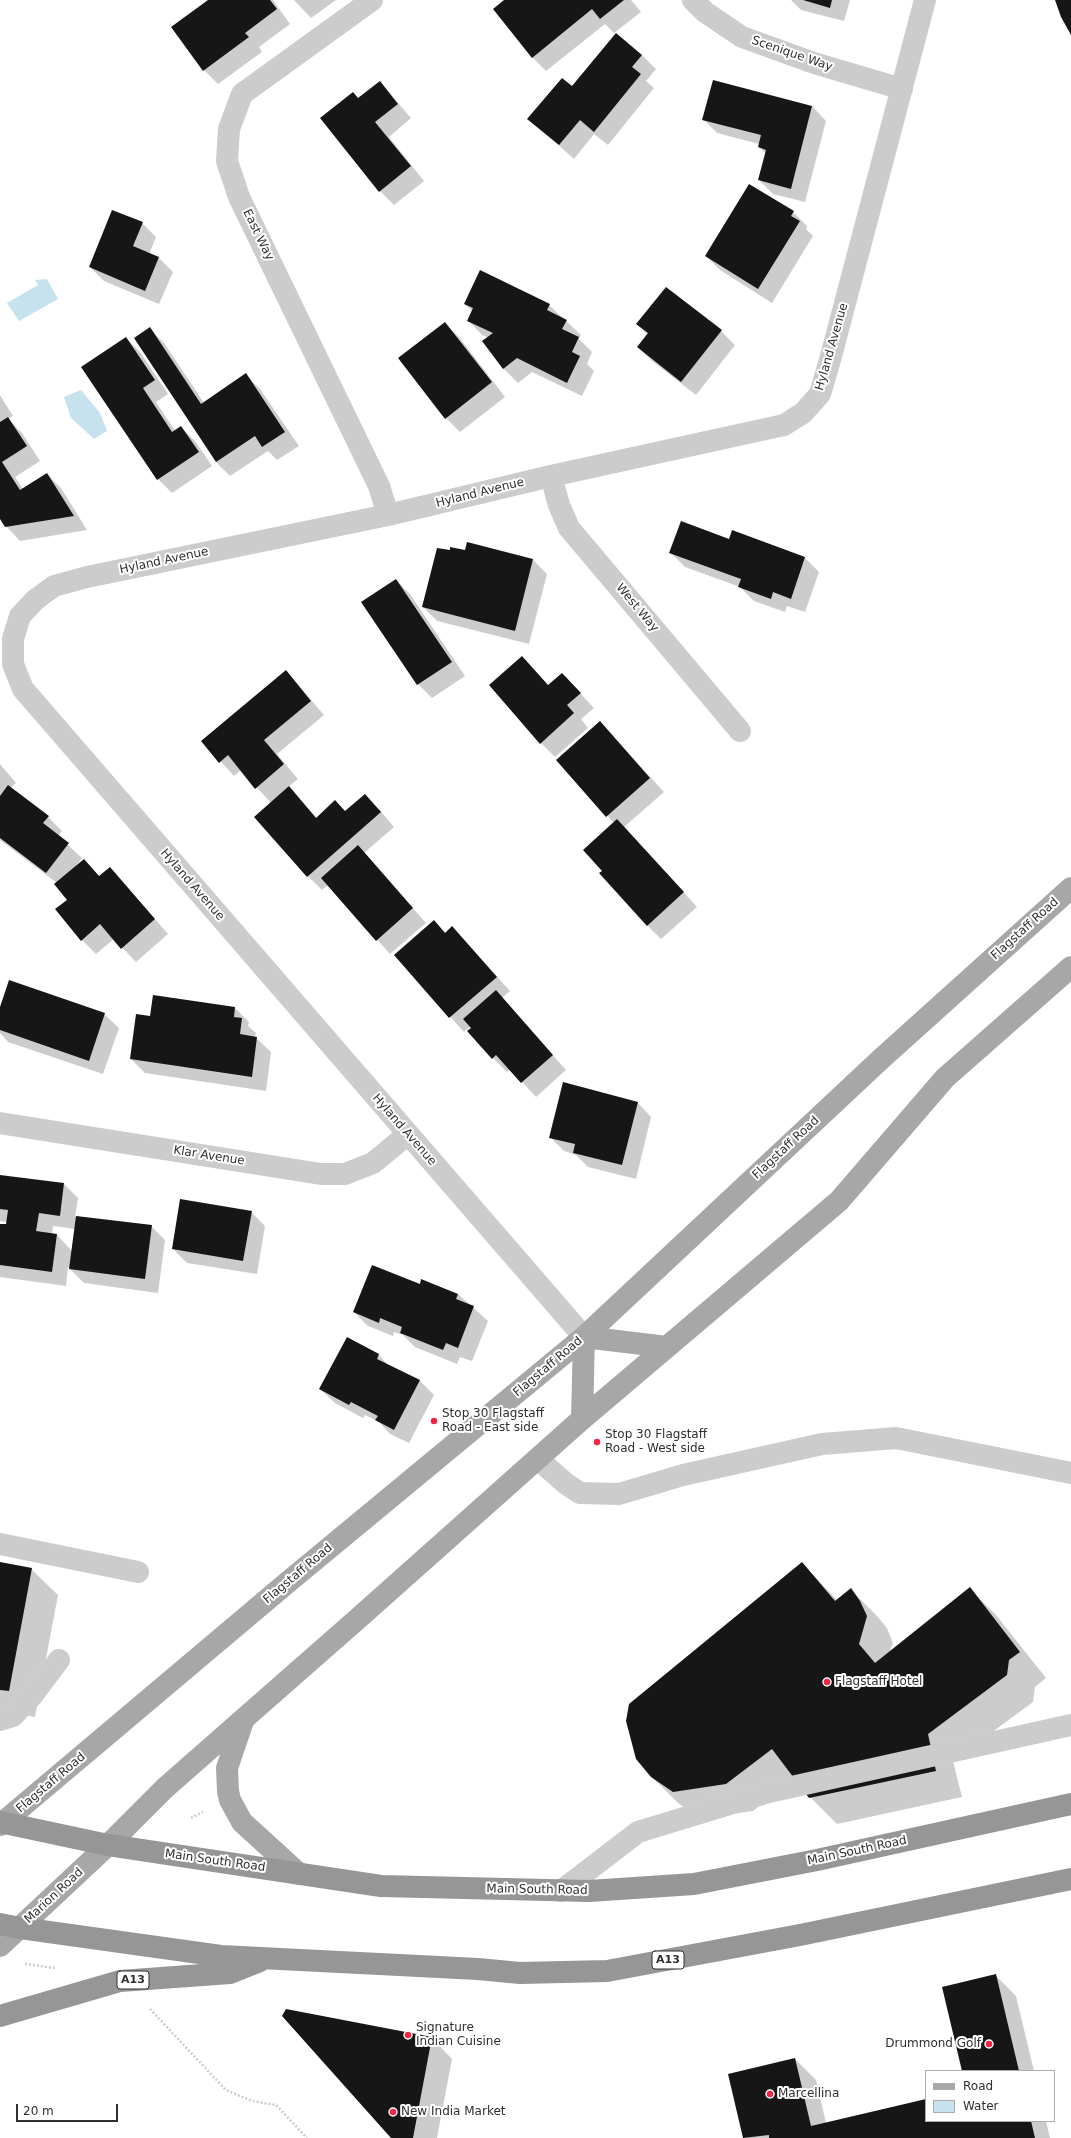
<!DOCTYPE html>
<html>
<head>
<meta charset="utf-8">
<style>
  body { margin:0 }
  #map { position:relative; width:1071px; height:2138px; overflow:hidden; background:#fff; font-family:"DejaVu Sans",sans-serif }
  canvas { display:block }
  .legend { position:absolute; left:925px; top:2070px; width:130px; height:52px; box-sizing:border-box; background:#fff; border:1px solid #acacac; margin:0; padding:5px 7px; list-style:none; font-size:12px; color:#2f2f2f }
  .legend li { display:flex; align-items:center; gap:8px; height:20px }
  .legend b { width:20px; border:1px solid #acacac }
  .scale { position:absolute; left:16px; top:2104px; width:102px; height:18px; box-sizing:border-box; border:2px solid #2f2f2f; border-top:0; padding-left:5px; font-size:12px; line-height:14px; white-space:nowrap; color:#2f2f2f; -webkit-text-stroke:3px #fff; paint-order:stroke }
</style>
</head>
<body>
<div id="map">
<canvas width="1071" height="2138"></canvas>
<ul class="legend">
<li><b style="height:5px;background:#a7a7a7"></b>Road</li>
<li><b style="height:11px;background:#c6e2ee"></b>Water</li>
</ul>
<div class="scale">20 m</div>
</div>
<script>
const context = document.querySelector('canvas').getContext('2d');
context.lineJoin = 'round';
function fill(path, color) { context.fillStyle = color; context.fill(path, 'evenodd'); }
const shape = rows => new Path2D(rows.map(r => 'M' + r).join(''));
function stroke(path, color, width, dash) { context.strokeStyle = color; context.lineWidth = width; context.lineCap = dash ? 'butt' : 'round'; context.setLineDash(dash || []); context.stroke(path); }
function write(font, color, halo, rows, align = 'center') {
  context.font = font + ' "DejaVu Sans",sans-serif'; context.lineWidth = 4; context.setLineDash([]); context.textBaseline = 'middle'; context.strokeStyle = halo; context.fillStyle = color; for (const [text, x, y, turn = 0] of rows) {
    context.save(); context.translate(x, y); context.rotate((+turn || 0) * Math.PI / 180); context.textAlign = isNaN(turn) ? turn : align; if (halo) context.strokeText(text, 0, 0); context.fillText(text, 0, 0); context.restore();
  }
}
const water = shape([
  [47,279,58,299,19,321,7,303,38,285,35,280],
  [81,390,100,413,107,431,94,439,71,418,64,397]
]);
const shadow = shape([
  [210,0,273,0,290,24,259,47,262,52,218,84,204,70],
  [294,0,336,0,311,18],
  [506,0,631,0,641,12,614,33,605,24,546,71,532,57],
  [791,0,850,0,844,21,801,10],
  [642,55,656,69,646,81,654,88,608,145,594,134,574,159,529,119,572,88],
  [380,82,411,118,389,137,424,181,394,205,380,191,359,99],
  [812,106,826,121,805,202,773,194,759,180,766,154,759,147,759,144,717,133,703,119],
  [749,185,793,212,807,226,806,229,813,236,772,303,720,270,706,256],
  [142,223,156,237,149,254,159,258,173,272,159,304,104,281,90,267],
  [465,304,549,305,581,335,579,339,592,352,587,364,594,371,582,396,532,372,518,383,504,369,484,342,489,338,482,335,468,320,472,311],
  [444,323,459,337,505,397,460,432,446,418],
  [637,324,721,331,735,345,696,395,652,361,638,347,648,335],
  [150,329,164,343,204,403,246,375,260,389,299,446,277,460,268,451,230,476,216,462],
  [126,338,140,352,168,394,156,402,175,431,181,427,195,441,212,466,172,493,158,479],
  [0,395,13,416,8,419,22,433,40,461,15,477,23,489,47,474,61,488,87,530,20,541,6,526,0,517],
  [733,532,805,558,819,572,805,612,787,606,785,612,754,601,740,587,685,567,671,553,730,540],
  [533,560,547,574,529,644,437,621,423,607],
  [396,580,410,594,465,676,432,698,418,684],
  [522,657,549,686,562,674,594,708,581,719,588,728,555,757,541,743],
  [286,671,324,715,277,754,298,779,288,787,317,818,346,812,379,809,394,827,364,853,426,923,390,954,328,885,322,890,308,876,271,803,241,770,234,776,202,741],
  [600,722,664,792,624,827,697,907,661,939,647,925,603,871,614,823,558,760],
  [0,764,16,783,10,788,48,817,62,831,58,836,82,858,75,867,84,860,100,877,110,868,168,934,136,962,114,939,96,954,82,940,68,900,57,883,0,840],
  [434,921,446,933,452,928,466,942,510,991,502,998,566,1070,536,1097,510,1069,507,1072,493,1058,471,1026,464,1032,395,956],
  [154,996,235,1008,249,1022,248,1026,256,1033,255,1037,271,1052,266,1091,145,1073,131,1059,151,1017],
  [0,1010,104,1014,119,1028,103,1074,8,1042,0,1033],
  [637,1102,651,1117,636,1179,588,1167,576,1155,564,1151,550,1137],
  [0,1176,64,1184,78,1198,75,1217,151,1226,165,1240,158,1293,84,1283,68,1267,66,1286,0,1277,0,1225,7,1225,7,1222,0,1221],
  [53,1226,75,1229,72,1251,57,1235,52,1234],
  [251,1212,265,1226,257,1274,187,1263,173,1249],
  [420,1285,458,1294,488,1321,472,1361,460,1357,457,1364,415,1347,403,1335,394,1332,393,1336,368,1326,354,1312],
  [347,1339,379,1355,389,1366,420,1381,434,1395,409,1443,390,1434,379,1422,365,1415,363,1418,335,1403,320,1389],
  [0,1563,31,1569,58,1595,35,1717,0,1711],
  [802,1563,837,1600,851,1590,877,1616,887,1628,893,1643,890,1651,970,1589,996,1615,1046,1678,1035,1687,1033,1702,953,1761,962,1797,837,1824,810,1797,795,1777,753,1811,700,1818,678,1803,651,1776],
  [995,1975,1016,1996,1034,2071,963,2071],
  [287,2011,432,2038,452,2059,437,2138,392,2138],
  [795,2059,816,2080,826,2123,926,2100,926,2121,1046,2121,1050,2138,744,2138,729,2074]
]);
const building = shape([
  [208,0,270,0,277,9,245,33,249,37,203,71,171,27],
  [504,0,624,0,600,19,592,9,532,58,493,9],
  [803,0,832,0,830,8],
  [1055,0,1071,0,1071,35,1061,17],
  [616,33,642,55,632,67,641,74,594,132,580,120,559,145,527,119,562,78,572,86],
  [713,80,812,106,791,189,758,180,766,150,758,147,761,135,702,120],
  [380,81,398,104,375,122,411,166,379,192,320,118,353,92,358,98],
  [749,184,794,211,791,216,800,221,758,289,705,256],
  [112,210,143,222,133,246,159,257,145,291,89,267],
  [480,270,550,304,547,310,567,320,562,329,579,337,572,352,580,356,567,383,517,358,503,369,482,341,493,333,467,321,473,308,464,304],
  [666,287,722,330,681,382,637,347,648,333,636,324],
  [445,322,492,382,445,419,398,358],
  [150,327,201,404,246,373,285,432,262,447,255,436,216,462,134,338],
  [126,337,155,380,143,388,172,432,181,426,199,452,157,480,81,367],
  [8,417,27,446,2,462,20,490,47,473,74,516,5,527,0,519,0,422],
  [681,521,729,539,732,530,805,557,791,599,773,592,771,599,738,587,741,579,669,553],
  [467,542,533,559,515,631,422,607,437,548,450,550,450,547,465,550],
  [396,579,452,662,417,685,361,602],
  [522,656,548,685,562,673,581,693,567,705,574,713,540,744,489,685],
  [286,670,311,701,264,740,284,764,255,789,228,755,219,763,201,741],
  [600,721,650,778,606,817,556,760],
  [8,785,49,816,43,823,69,843,46,873,0,838,0,796],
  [289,786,316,818,335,800,345,811,365,794,381,812,307,877,254,817],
  [617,819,684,892,647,926,599,873,602,871,583,850],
  [358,845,413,908,376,941,321,878],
  [84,859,99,876,110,867,155,919,121,949,100,924,81,941,55,909,67,900,54,884],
  [434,920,445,933,452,926,497,977,449,1018,394,955],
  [9,980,105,1013,89,1061,0,1030,0,1007],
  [496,990,553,1055,521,1083,496,1055,492,1059,467,1031,471,1028,463,1019],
  [153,995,235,1007,234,1017,242,1018,240,1034,257,1037,252,1077,130,1059,136,1014,150,1016],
  [563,1082,638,1102,622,1165,573,1153,575,1144,549,1138],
  [0,1175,64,1183,60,1216,39,1213,36,1231,57,1234,52,1272,0,1265,0,1224,6,1224,8,1210,0,1209],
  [180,1199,252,1211,243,1261,172,1249],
  [76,1216,152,1225,145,1279,69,1269],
  [372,1265,420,1284,421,1279,458,1294,456,1299,474,1306,458,1348,446,1343,443,1350,400,1333,402,1327,380,1318,379,1323,353,1312],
  [347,1337,379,1354,377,1359,420,1380,394,1430,375,1420,378,1416,351,1402,349,1405,319,1389],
  [0,1562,32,1568,9,1691,0,1690],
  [802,1562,835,1601,851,1588,860,1601,867,1616,859,1644,875,1663,970,1587,1020,1652,1009,1660,1007,1675,928,1734,936,1771,809,1798,772,1749,726,1784,673,1792,651,1777,636,1759,626,1721,629,1704],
  [996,1974,1019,2071,962,2071,942,1987],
  [286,2009,432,2037,413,2138,391,2138,282,2016],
  [795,2058,811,2126,926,2099,926,2121,1031,2121,1035,2138,769,2138,769,2135,743,2138,728,2074]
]);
const path = shape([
  [191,1818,203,1812],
  [25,1964,55,1968],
  [150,2009,226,2090,252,2101,276,2105,307,2138]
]);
const minor = shape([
  [372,0,242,94,229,129,227,161,239,197,379,486,388,515],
  [693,0,705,12,742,37,814,63,902,89],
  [551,476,559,505,569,528,740,731],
  [0,1123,321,1174,345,1174,373,1163,408,1134],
  [584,1337,23,689,13,664,13,639,20,616,35,600,54,586,87,577,388,515,551,476,784,425,803,413,820,394,830,360,925,0],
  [538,1459,565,1483,580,1493,619,1494,683,1475,822,1444,896,1438,1071,1473],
  [0,1544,138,1572],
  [0,1720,13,1716,32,1696,59,1660],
  [561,1891,638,1832,769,1792,1071,1725]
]);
const major = shape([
  [584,1337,667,1347],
  [582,1419,584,1337],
  [243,1721,227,1768,228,1791,230,1800,242,1822,299,1874],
  [0,1825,288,1582,584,1337,881,1059,1071,888],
  [0,1946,108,1845,165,1788,362,1615,582,1419,839,1201,945,1078,1071,967]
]);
const highway = shape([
  [0,1822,108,1845,381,1886,589,1891,694,1884,817,1860,1071,1804],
  [0,1924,20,1928,221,1956,478,1969,520,1973,607,1971,800,1935,1071,1879],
  [0,2016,120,1981,230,1973,260,1961]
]);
const markers = [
  [434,1421,4,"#f12647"],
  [597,1442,4,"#f12647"],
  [827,1682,4,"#f12647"],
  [408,2035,4,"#f12647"],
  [989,2044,4,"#f12647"],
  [770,2094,4,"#f12647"],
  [393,2112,4,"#f12647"]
];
const shields = [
  [668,1960,32],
  [133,1980,32]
];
const shieldNames = [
  ["A13",668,1960],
  ["A13",133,1980]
];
const streetNames = [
  ["Scenique Way",792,54,19],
  ["East Way",258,235,64],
  ["Hyland Avenue",832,347,-74],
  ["Hyland Avenue",480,493,-14],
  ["Hyland Avenue",164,561,-12],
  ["West Way",637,608,50],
  ["Hyland Avenue",192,885,49],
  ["Flagstaff Road",1025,929,-42],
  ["Hyland Avenue",404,1130,49],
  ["Flagstaff Road",786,1148,-43],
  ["Klar Avenue",209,1156,9],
  ["Flagstaff Road",548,1367,-40],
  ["Flagstaff Road",298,1574,-40],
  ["Flagstaff Road",51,1783,-40],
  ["Main South Road",857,1851,-12],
  ["Main South Road",215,1861,8],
  ["Main South Road",537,1890,1],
  ["Marion Road",54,1896,-43]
];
const poiNames = [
  ["Stop 30 Flagstaff",442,1414],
  ["Road - East side",442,1428],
  ["Stop 30 Flagstaff",605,1435],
  ["Road - West side",605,1449],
  ["Flagstaff Hotel",835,1682],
  ["Signature",416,2028],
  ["Indian Cuisine",416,2042],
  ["Drummond Golf",981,2044,"right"],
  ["Marcellina",778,2094],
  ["New India Market",401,2112]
];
fill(water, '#c6e2ee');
fill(shadow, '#0003');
fill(building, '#161616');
stroke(path, '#ccc', 2.5, [2, 2]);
stroke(minor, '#ccc', 22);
stroke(major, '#a7a7a7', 22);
stroke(highway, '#969696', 22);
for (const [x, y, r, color] of markers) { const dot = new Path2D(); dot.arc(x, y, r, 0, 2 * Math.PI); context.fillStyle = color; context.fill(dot); stroke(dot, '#fff', 1.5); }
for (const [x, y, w] of shields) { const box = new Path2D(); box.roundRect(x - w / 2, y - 9, w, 18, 3); context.fillStyle = '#fff'; context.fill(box); stroke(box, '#2f2f2f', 1); }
write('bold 11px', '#2f2f2f', null, shieldNames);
write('12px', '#2f2f2f', '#fff', streetNames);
write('12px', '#2f2f2f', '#fff', poiNames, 'left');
</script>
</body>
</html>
